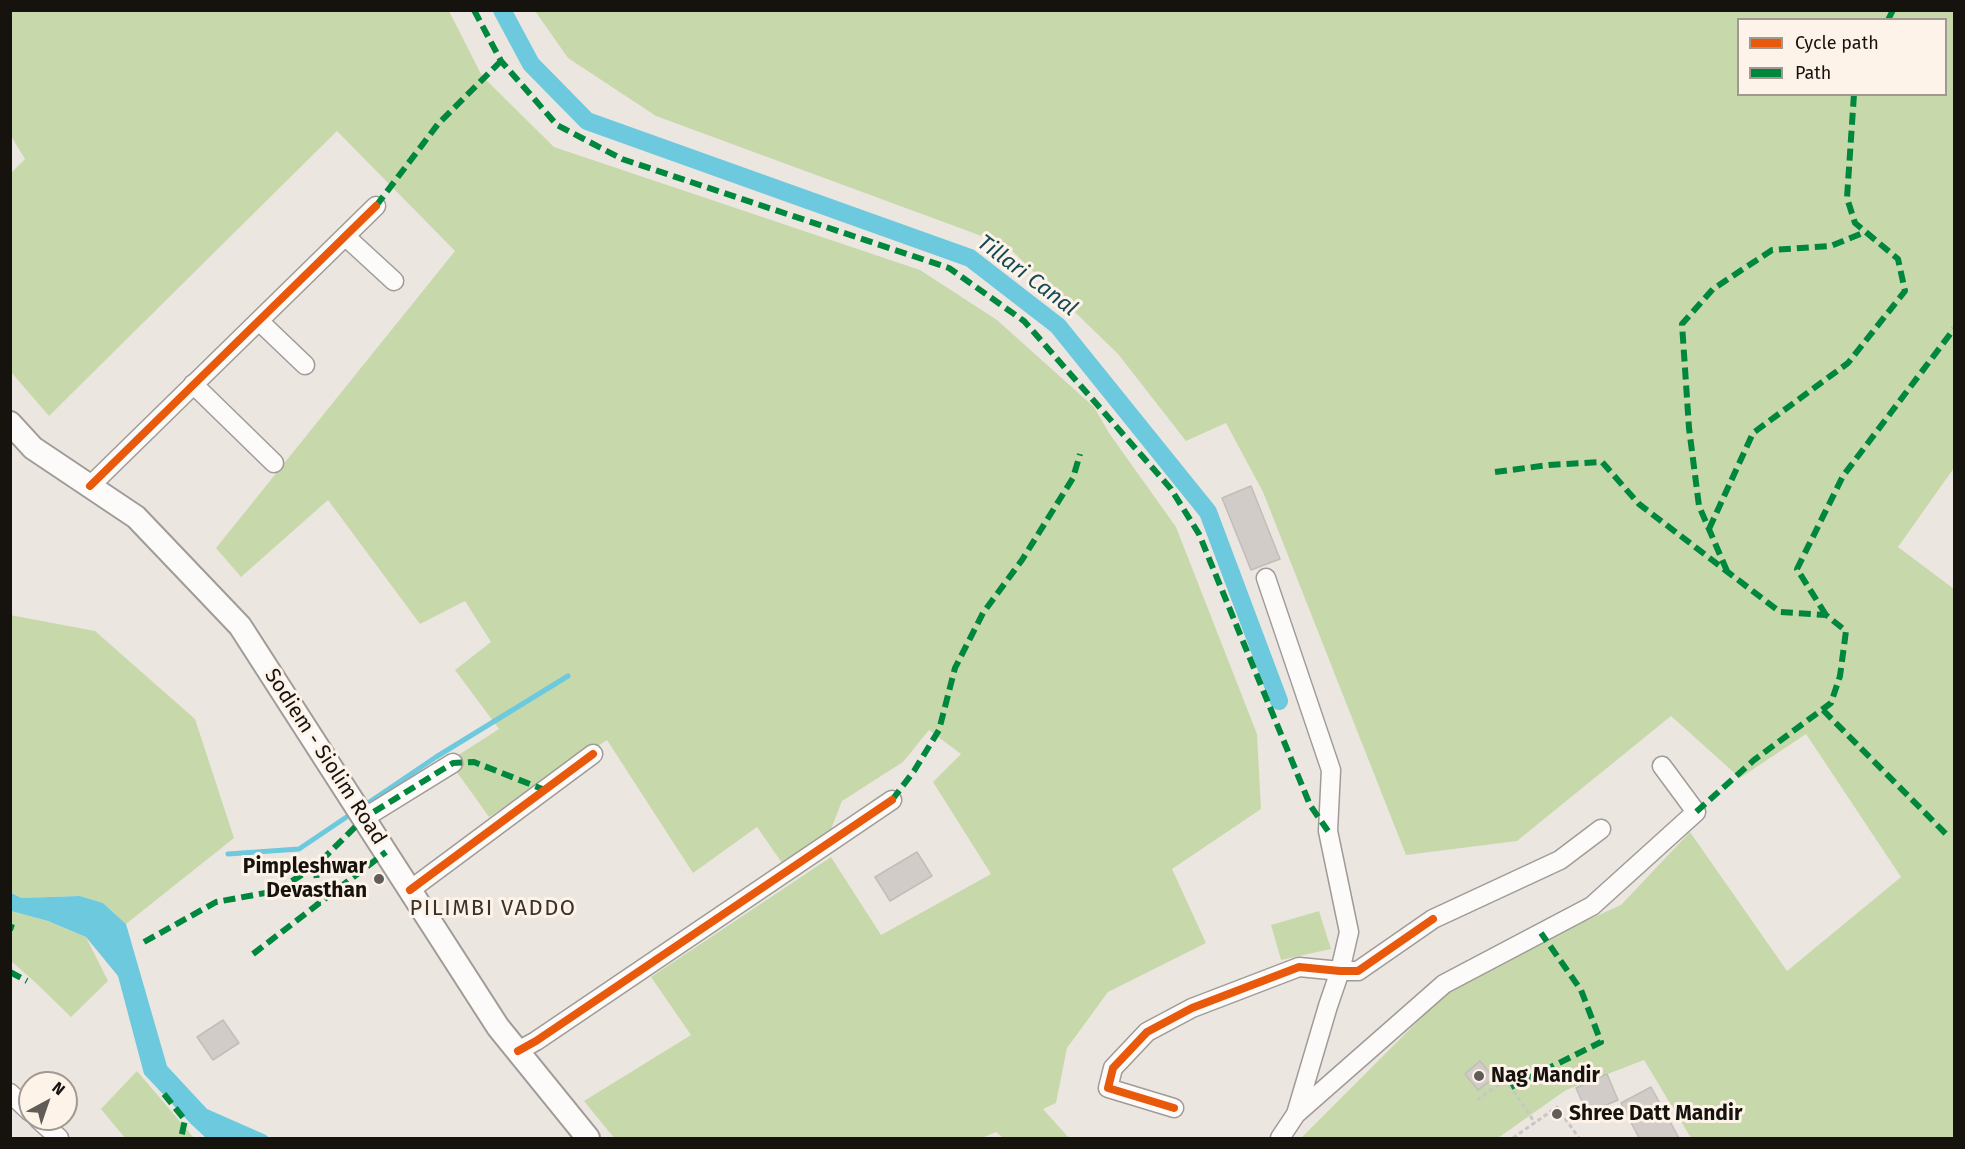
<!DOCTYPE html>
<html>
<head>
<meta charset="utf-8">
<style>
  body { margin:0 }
  #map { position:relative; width:1965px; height:1149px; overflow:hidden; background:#ece6e0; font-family:"Fira Sans",sans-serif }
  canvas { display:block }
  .frame { position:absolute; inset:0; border:12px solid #16120e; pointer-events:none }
  .legend { position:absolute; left:1737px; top:18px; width:210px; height:78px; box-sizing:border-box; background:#fef3e9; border:2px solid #a19991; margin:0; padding:8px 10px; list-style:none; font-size:18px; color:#16120e }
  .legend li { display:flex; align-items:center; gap:12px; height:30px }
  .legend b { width:30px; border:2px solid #a19991 }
  .north { position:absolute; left:18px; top:1071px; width:60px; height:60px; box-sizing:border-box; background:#fef3e9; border:2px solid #a19991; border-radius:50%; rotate:40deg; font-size:16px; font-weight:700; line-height:24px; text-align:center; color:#16120e }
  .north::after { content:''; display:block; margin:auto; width:21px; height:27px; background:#615c58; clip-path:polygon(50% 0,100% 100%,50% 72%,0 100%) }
</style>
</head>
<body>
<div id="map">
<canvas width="1965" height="1149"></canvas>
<div class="frame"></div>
<ul class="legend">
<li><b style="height:8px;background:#e8590c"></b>Cycle path</li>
<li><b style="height:8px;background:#00873e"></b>Path</li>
</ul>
<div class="north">N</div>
</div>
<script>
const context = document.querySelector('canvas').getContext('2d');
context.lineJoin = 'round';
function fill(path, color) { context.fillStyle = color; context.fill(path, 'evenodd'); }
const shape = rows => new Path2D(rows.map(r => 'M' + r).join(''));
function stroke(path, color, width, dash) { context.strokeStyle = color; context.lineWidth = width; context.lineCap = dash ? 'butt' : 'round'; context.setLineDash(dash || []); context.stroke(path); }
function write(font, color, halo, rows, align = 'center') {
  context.font = font + ' "Fira Sans",sans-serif'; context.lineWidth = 6; context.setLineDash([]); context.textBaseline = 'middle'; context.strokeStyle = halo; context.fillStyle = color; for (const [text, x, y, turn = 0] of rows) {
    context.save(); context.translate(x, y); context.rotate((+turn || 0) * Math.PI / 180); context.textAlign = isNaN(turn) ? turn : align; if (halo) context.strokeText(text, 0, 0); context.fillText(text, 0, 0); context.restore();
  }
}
const green = shape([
  [11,11,449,11,482,76,554,147,920,270,997,320,1094,407,1109,433,1176,527,1257,734,1261,809,1172,869,1206,943,1108,992,1067,1048,1056,1103,1043,1109,1069,1138,1003,1138,996,1132,982,1138,614,1138,584,1101,691,1035,651,977,831,857,881,935,991,874,933,782,961,754,929,730,903,762,842,801,829,834,782,863,757,827,693,873,607,740,489,817,449,761,499,729,455,670,491,642,465,601,420,624,328,500,241,577,216,548,455,251,337,131,49,416,11,372,11,173,25,159,11,136],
  [535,11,1954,11,1954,468,1898,547,1954,589,1954,1138,1691,1138,1644,1060,1566,1090,1498,1138,1301,1138,1463,976,1621,905,1690,832,1787,971,1901,877,1806,734,1740,778,1671,716,1517,841,1406,855,1263,492,1226,423,1186,441,1118,354,1006,245,656,116,568,58],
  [1738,20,1946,20,1946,94,1738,94],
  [10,615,95,631,195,719,234,838,126,924,103,903,80,896,21,898,11,892],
  [11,911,48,921,86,937,108,981,71,1017,36,983,11,961],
  [1319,911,1331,949,1281,960,1271,925],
  [137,1071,194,1138,125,1138,101,1109]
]);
const water = shape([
  [10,892,21,898,80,896,103,903,126,924,167,1066,207,1109,266,1135,269,1138,206,1138,191,1124,144,1074,118,976,86,937,48,921,11,911]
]);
const stream = shape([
  [362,807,436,757,568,676],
  [228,854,299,849,354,812]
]);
const canal = shape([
  [502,10,531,64,587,121,970,258,1058,326,1208,512,1279,701]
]);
const building = shape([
  [1251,486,1280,559,1251,570,1222,498,1251,486],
  [917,852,932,876,890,901,875,877,917,852],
  [223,1020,239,1043,213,1060,197,1037,223,1020],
  [1480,1061,1494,1078,1478,1090,1465,1074,1480,1061],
  [1607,1074,1618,1100,1587,1113,1576,1088,1607,1074],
  [1651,1087,1679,1138,1639,1138,1621,1103,1651,1087]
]);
const path = shape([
  [1477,1100,1501,1083,1511,1087,1535,1123],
  [1513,1138,1557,1107,1579,1138]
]);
const minor = shape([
  [345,236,394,281],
  [259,321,305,365],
  [193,384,274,463],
  [90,486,376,206],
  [1266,578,1331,770,1328,831,1349,932,1340,971,1328,1006,1296,1114],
  [364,818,453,763],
  [410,890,593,754],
  [518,1051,536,1041,892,800],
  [10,1093,30,1112],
  [1174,1108,1108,1088,1113,1068,1147,1032,1192,1008,1299,967,1340,971,1358,971,1433,919,1560,860,1601,829],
  [38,1119,59,1138],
  [1280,1138,1296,1114,1444,984,1592,906,1696,812,1662,766]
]);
const major = shape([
  [10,423,33,448,136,517,240,626,498,1027,588,1138]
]);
const quiet = shape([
  [474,10,501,61,557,125,622,159,949,268,1024,321,1171,489,1199,534,1310,805,1328,831],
  [1888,20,1893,10],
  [376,206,438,124,501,61],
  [1495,472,1549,465,1602,462,1639,504,1780,612,1826,615,1846,631,1840,676,1831,703,1754,760,1696,812],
  [1709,529,1753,433,1848,363,1905,291,1898,259,1855,223,1847,198,1854,94],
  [1727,571,1699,506,1689,428,1682,324,1713,289,1772,250,1831,246,1865,232],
  [1826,615,1797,569,1843,476,1954,329],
  [1823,710,1949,837],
  [892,800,914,771,939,730,955,668,983,613,1022,560,1073,478,1080,454],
  [316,866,318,905],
  [10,930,12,924],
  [144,942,216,902,276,891,316,866,364,818,453,763,474,762,545,790],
  [253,954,386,852],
  [10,972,27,981],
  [1511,1087,1601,1042,1581,990,1541,933],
  [164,1094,185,1120,181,1138]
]);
const cycleway = shape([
  [90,486,376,206],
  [410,890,593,754],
  [518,1051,536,1041,892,800],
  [1174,1108,1108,1088,1113,1068,1147,1032,1192,1008,1299,967,1340,971,1358,971,1433,919]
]);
const markers = [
  [379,879,6,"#615c58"],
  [1479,1076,6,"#615c58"],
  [1557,1114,6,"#615c58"]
];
const streetNames = [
  ["Sodiem - Siolim Road",325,757,57]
];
const poiNames = [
  ["Pimpleshwar",367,867,"right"],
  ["Devasthan",367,891,"right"],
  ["Nag Mandir",1491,1076],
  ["Shree Datt Mandir",1569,1114]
];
const waterNames = [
  ["Tillari Canal",1027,276,37]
];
const neighbourhoodNames = [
  ["PILIMBI VADDO",493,909]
];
fill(green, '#c7d9ab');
fill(water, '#6dc9dd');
stroke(stream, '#6dc9dd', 5);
stroke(canal, '#6dc9dd', 18);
fill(building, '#d1ccc8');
stroke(building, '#c2bdb8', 1.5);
stroke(minor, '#a09b96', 21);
stroke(major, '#a09b96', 26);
stroke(path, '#cac6c4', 3, [4.5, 3]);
stroke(minor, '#fcfbfa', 18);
stroke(major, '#fcfbfa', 22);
stroke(quiet, '#00873e', 6, [12, 6]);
stroke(cycleway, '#e8590c', 8);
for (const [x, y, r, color] of markers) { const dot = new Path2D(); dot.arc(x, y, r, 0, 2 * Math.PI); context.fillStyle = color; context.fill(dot); stroke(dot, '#fef3e9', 2); }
write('21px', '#16120e', '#fef3e9', streetNames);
write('bold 21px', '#16120e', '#fef3e9', poiNames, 'left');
write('italic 22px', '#144b58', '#fef3e9', waterNames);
context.letterSpacing = '1.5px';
write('22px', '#3b332b', '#fef3e9', neighbourhoodNames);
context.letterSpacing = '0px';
</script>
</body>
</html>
